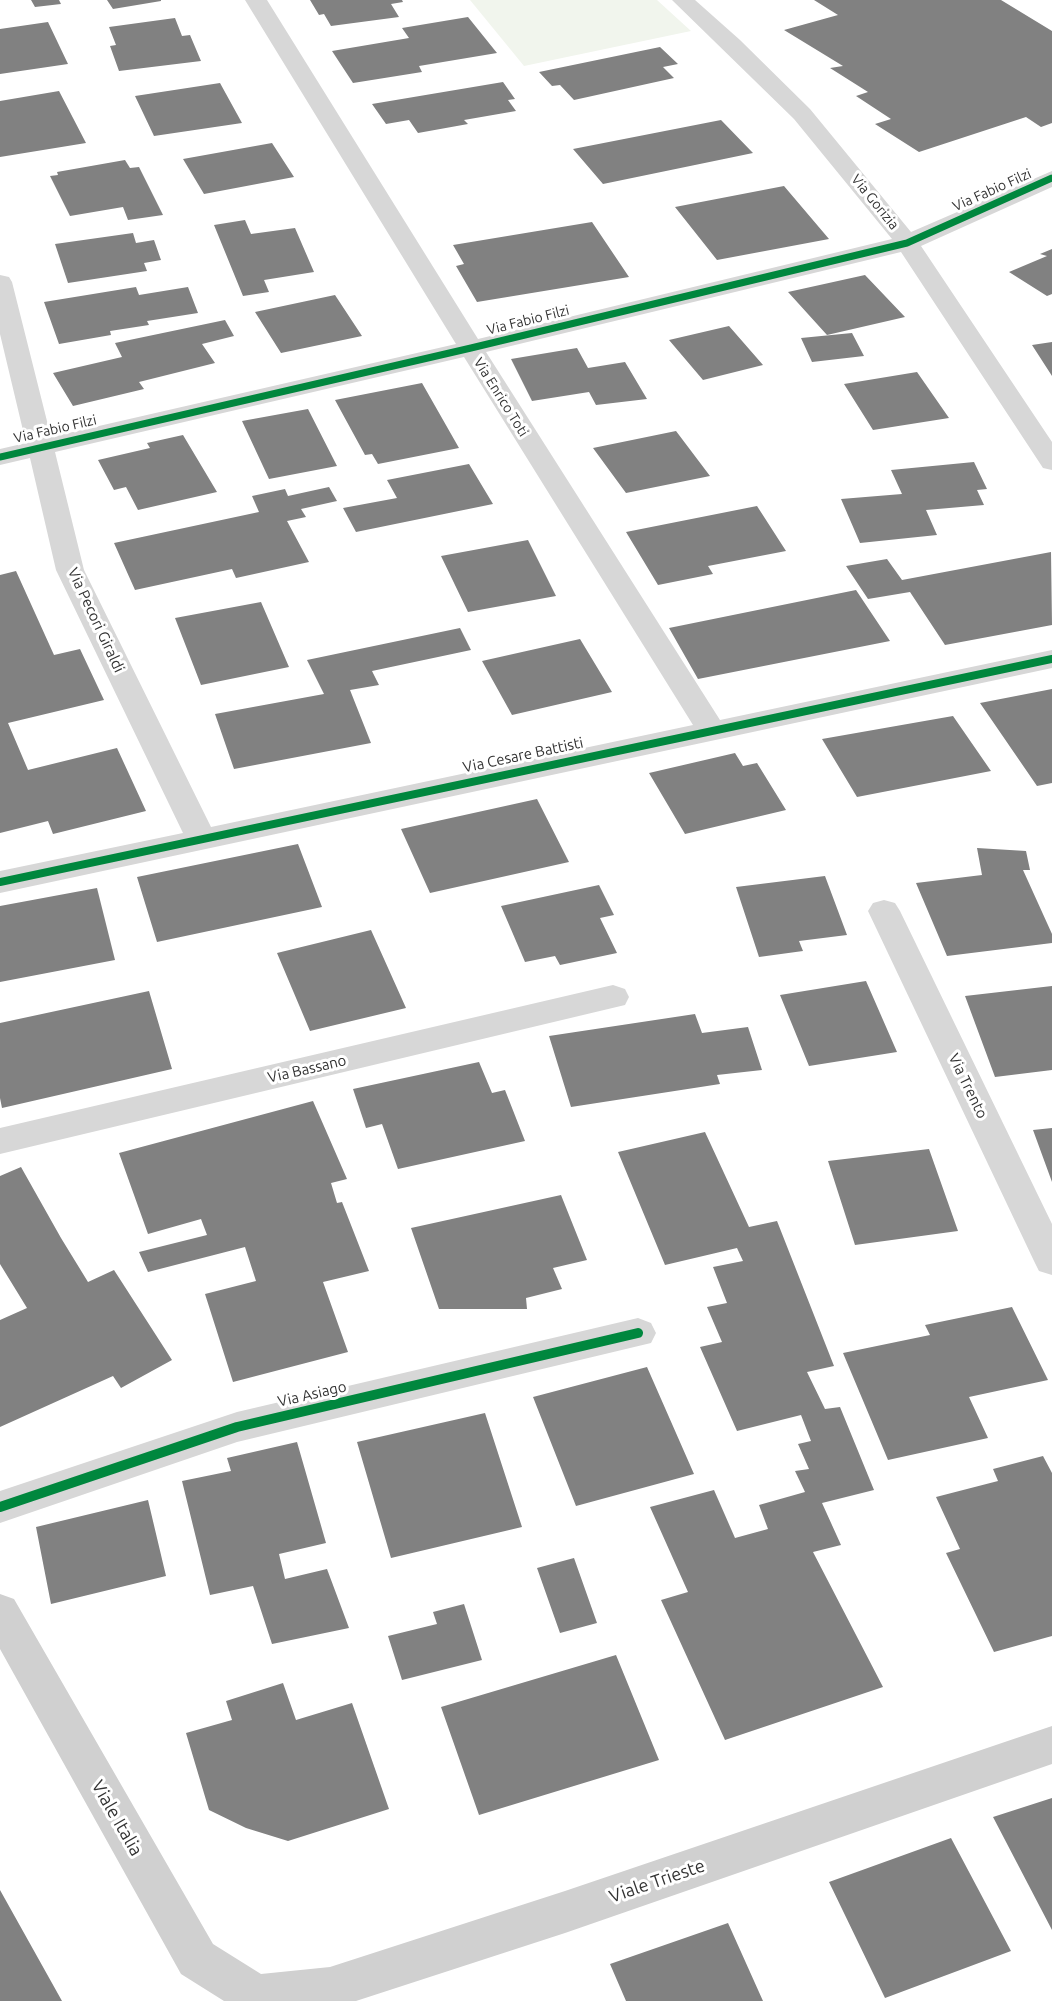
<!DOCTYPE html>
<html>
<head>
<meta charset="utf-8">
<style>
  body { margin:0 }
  canvas { display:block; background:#fff }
</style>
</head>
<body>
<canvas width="1052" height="2001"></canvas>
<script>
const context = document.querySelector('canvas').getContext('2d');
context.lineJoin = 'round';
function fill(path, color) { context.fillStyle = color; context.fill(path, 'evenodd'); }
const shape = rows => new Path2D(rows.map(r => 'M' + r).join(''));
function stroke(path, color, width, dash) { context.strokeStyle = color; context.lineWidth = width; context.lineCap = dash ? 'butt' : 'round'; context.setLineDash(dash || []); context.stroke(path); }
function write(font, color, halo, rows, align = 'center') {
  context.font = font + ' Ubuntu,sans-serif'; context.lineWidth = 6; context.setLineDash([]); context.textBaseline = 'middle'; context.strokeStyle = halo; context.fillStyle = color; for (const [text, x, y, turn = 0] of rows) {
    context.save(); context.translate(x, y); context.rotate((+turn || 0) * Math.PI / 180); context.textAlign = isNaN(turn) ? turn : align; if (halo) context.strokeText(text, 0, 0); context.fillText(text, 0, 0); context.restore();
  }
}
const green = shape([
  [470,0,657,0,691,31,524,66]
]);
const building = shape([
  [31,0,59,0,61,4,35,7],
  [107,0,161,0,161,1,113,9],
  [310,0,402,0,403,2,391,4,399,17,331,26,324,14,319,15],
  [814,0,1001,0,1052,31,1052,123,1041,127,1026,117,919,152,875,124,891,119,856,96,868,92,830,68,843,66,784,30,838,15],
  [468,17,497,53,419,66,422,72,353,83,332,51,409,38,402,28],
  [175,18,182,36,190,35,201,61,119,71,110,46,116,45,109,27],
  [48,22,68,64,0,74,0,29],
  [660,47,678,64,663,67,674,78,574,100,560,85,552,86,539,72],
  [503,82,515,99,508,100,516,111,464,120,468,124,418,133,409,120,386,124,372,104],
  [220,83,242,123,154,136,135,96],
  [59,91,86,143,0,157,0,101],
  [721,120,753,153,603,184,573,149],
  [272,143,294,177,204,194,183,159],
  [125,160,130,168,139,167,163,215,128,220,123,207,70,216,50,176,58,175,57,172],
  [784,186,829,239,717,260,675,207],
  [245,220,251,234,295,228,314,272,264,280,269,292,243,296,214,225],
  [592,222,629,277,477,302,456,266,464,264,453,245],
  [133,233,136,243,154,240,161,260,144,263,147,271,68,283,55,244],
  [1052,249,1052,294,1047,296,1009,272,1047,256,1040,254],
  [865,275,905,317,827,335,788,292],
  [136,287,139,295,188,287,198,313,147,321,149,325,110,331,111,335,59,344,44,302],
  [335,295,362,336,281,353,255,312],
  [225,320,234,336,202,344,215,363,139,382,144,389,73,406,53,373,122,357,115,343],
  [729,326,763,365,703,380,669,340],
  [852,333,864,356,812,362,801,338],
  [1052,342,1052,376,1032,345],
  [577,348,588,368,625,362,647,399,596,405,589,392,532,401,511,359],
  [917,372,949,418,873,430,844,384],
  [422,383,459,448,378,464,372,454,365,455,335,400],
  [308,409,337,466,269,479,242,421],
  [676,431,710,476,626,493,593,448],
  [183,435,217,492,138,510,126,487,114,490,98,460,150,448,147,443],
  [974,462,987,489,977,490,984,505,926,510,937,535,860,543,841,499,902,494,891,470],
  [469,464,493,504,356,532,343,508,397,498,387,480],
  [329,487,337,501,301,509,306,517,287,521,309,562,236,578,232,569,135,590,114,543,259,512,252,496,285,489,288,496],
  [757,506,786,551,708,566,713,574,658,585,626,532],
  [528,540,556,596,468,612,441,556],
  [1051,552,1052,625,945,645,910,592,868,599,846,566,887,559,902,580],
  [16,571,54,655,80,649,104,700,8,723,28,770,117,748,146,811,53,834,48,821,0,833,0,575],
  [856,590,890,641,698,679,669,628],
  [261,602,289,667,201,685,175,618],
  [460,628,471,650,372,671,379,685,350,690,371,743,234,769,215,714,324,694,307,660],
  [580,639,612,692,512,715,482,661],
  [1052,689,1052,783,1037,786,980,703],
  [953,716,991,771,857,797,822,739],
  [735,753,743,766,757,763,786,810,685,834,649,773],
  [537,799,569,862,430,893,401,829],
  [298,844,322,907,157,942,137,877],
  [977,848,1026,851,1030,870,1023,870,1052,934,1052,943,947,956,916,883,982,875],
  [825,876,847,935,799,941,803,951,759,957,736,887],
  [599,885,614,915,600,918,617,953,560,965,555,956,525,962,501,906],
  [97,888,115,960,0,982,0,906],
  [371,930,406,1008,310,1031,277,953],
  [866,981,897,1052,809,1066,780,995],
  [1052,986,1052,1070,995,1077,965,996],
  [149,991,172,1069,2,1108,0,1098,0,1023],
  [695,1014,702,1033,748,1027,762,1070,717,1075,720,1084,571,1107,549,1036],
  [479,1062,492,1093,505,1090,525,1141,398,1169,382,1124,366,1128,353,1089],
  [313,1101,347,1179,331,1183,337,1203,342,1202,369,1271,323,1282,348,1352,233,1382,205,1294,256,1281,245,1247,148,1272,139,1252,207,1235,201,1219,148,1234,119,1153],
  [1052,1128,1052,1182,1033,1130],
  [705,1132,749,1227,777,1221,834,1366,807,1372,825,1409,840,1407,874,1490,822,1503,841,1545,813,1552,883,1687,725,1740,661,1600,688,1592,650,1507,714,1490,735,1538,768,1529,759,1505,805,1492,795,1471,809,1469,798,1444,811,1441,801,1415,737,1431,700,1347,722,1342,707,1307,727,1303,713,1267,743,1261,737,1248,665,1265,618,1152],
  [929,1149,958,1231,855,1245,828,1161],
  [21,1167,61,1238,88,1282,114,1270,172,1360,121,1388,113,1376,0,1427,0,1320,27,1308,0,1264,0,1176],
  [561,1195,587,1260,553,1268,562,1289,526,1298,527,1309,439,1309,411,1228],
  [1012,1307,1048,1380,969,1397,988,1438,888,1460,843,1353,930,1335,925,1325],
  [647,1367,694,1474,576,1506,533,1397],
  [485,1413,522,1527,391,1558,357,1442],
  [297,1442,326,1543,279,1554,285,1579,327,1569,349,1628,272,1644,253,1586,210,1595,182,1481,231,1471,227,1458],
  [1043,1456,1052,1473,1052,1636,994,1652,946,1553,960,1549,936,1497,998,1481,993,1469],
  [148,1500,166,1576,51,1604,36,1527],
  [574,1558,597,1623,560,1633,537,1568],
  [464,1604,482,1660,402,1680,388,1636,437,1624,433,1612],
  [616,1655,659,1760,479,1815,441,1707],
  [283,1683,296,1720,352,1703,389,1809,288,1841,246,1828,209,1810,186,1733,232,1720,226,1701],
  [1052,1798,1052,1930,993,1817],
  [951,1838,1011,1951,885,1998,829,1882],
  [0,1890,62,2001,0,2001],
  [728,1923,763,2001,626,2001,610,1964]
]);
const street = shape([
  [245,0,267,0,478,339,892,239,794,119,672,0,695,0,740,40,810,109,911,232,1052,171,1052,187,921,246,1052,442,1052,470,1043,468,901,252,486,352,720,720,1052,650,1052,668,0,893,0,871,183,833,56,570,30,458,0,465,0,449,26,443,0,334,0,275,9,277,12,282,51,437,456,344,245,0],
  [464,357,693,725,211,827,84,570,55,452,464,357],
  [884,900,895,903,900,911,1052,1224,1052,1275,1039,1271,1034,1261,868,911,873,903,884,900],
  [613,985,625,989,629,997,625,1005,0,1154,0,1128,613,985],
  [638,1318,651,1323,656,1333,651,1343,237,1442,0,1523,0,1491,237,1412,638,1318]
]);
const secondary = shape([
  [0,1594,14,1599,213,1944,261,1974,330,1967,565,1891,1052,1726,1052,1764,565,1933,356,2001,224,2001,181,1974,0,1649,0,1594]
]);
const cyclewayFar2 = shape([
  [0,457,471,348,907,243,1052,178]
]);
const cyclewayFar1 = shape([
  [0,882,1052,659]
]);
const cycleway = shape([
  [0,1507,237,1427,638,1333]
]);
const farStreetnames = [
  ["Via Fabio Filzi",992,190,-24],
  ["Via Gorizia",875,202,51],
  ["Via Fabio Filzi",528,320,-14],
  ["Via Enrico Toti",501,397,58],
  ["Via Fabio Filzi",55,429,-13]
];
const streetNames = [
  ["Via Pecori Giraldi",96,620,65],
  ["Via Cesare Battisti",523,755,-12],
  ["Via Bassano",307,1069,-13],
  ["Via Trento",968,1086,64],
  ["Via Asiago",312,1394,-13]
];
const nearStreetnames = [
  ["Viale Italia",117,1818,60],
  ["Viale Trieste",657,1881,-19]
];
fill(green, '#f1f5ed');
fill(building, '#818181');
fill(street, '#d7d7d7');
fill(secondary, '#d0d0d0');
stroke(cyclewayFar2, '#00873e', 7);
stroke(cyclewayFar1, '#00873e', 8);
stroke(cycleway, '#00873e', 10);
write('14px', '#333', '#fff', farStreetnames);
write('15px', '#333', '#fff', streetNames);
write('18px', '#333', '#fff', nearStreetnames);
</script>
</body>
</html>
